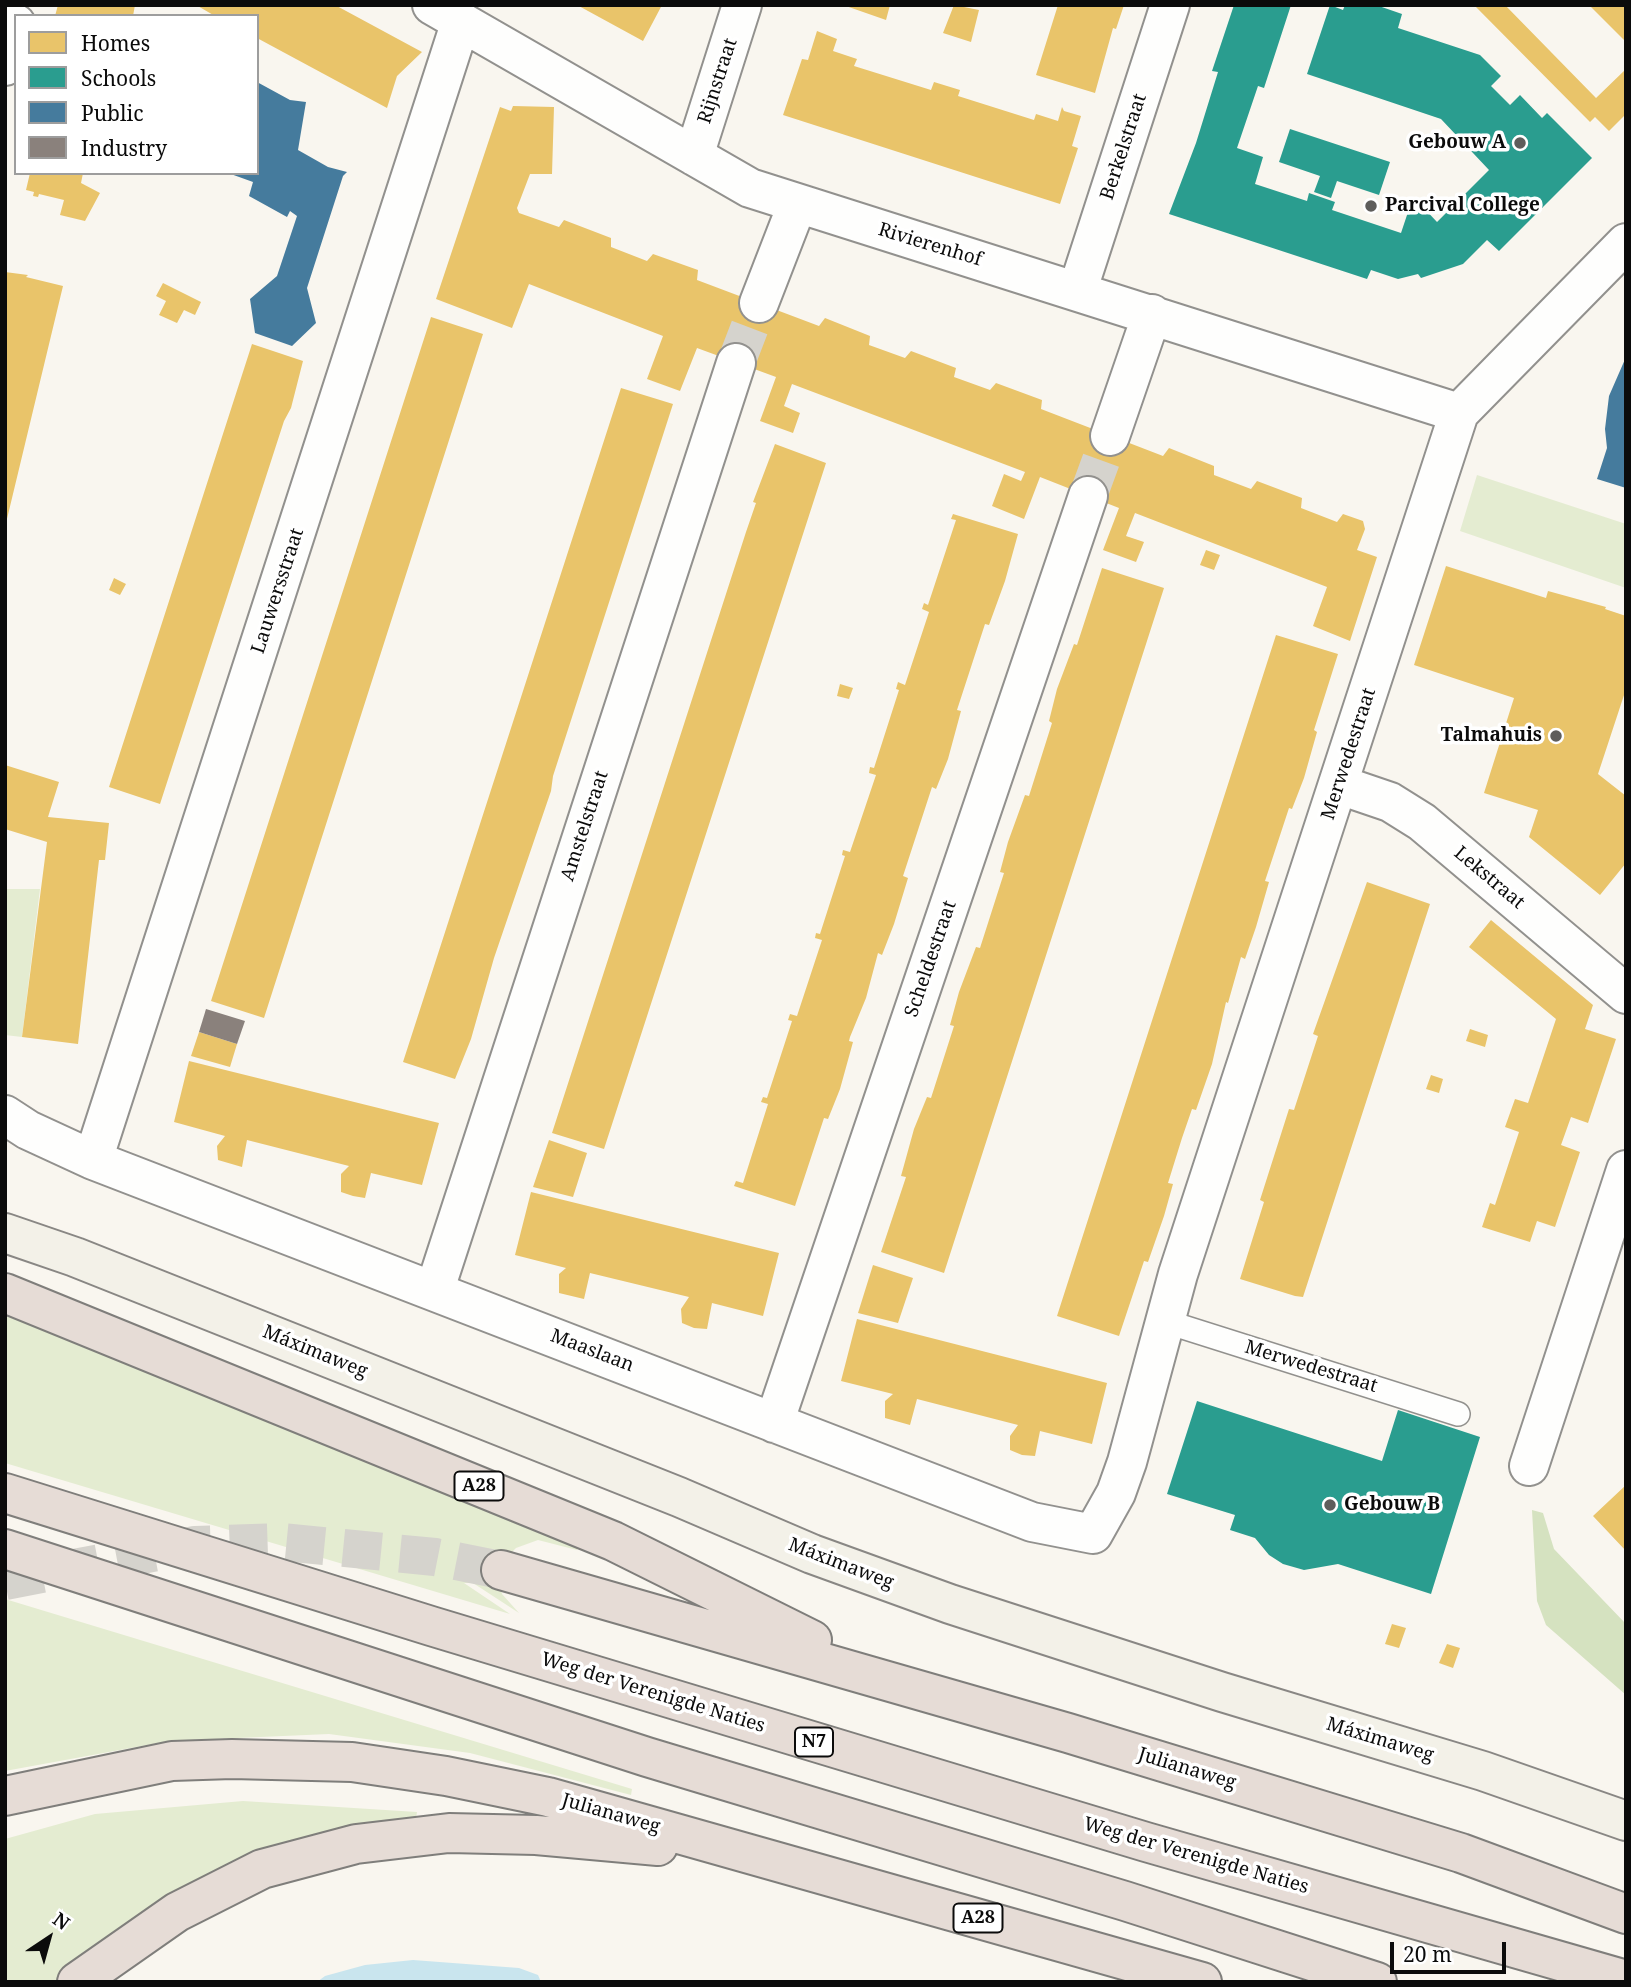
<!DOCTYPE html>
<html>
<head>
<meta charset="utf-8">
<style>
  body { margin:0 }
  #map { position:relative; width:1631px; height:1987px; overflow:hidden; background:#f9f6ef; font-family:"Noto Serif",serif }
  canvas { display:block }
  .frame { position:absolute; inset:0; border:7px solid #0b0b0b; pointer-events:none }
  .legend { position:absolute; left:14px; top:14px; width:245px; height:161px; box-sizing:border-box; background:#fff; border:2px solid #9d9d9d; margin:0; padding:9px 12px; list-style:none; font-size:21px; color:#0b0b0b }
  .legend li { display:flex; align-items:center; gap:14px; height:35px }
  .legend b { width:35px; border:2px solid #9d9d9d }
  .north { position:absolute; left:14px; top:1903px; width:70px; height:70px; -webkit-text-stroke:5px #fff; paint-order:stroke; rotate:36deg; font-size:19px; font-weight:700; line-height:28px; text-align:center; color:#0b0b0b }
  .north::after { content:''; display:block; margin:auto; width:24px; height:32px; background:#0b0b0b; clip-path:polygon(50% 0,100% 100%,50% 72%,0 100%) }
  .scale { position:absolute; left:1390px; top:1942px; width:116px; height:32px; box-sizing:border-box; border:4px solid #0b0b0b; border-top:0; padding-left:9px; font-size:21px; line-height:24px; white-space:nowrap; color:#0b0b0b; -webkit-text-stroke:5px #fff; paint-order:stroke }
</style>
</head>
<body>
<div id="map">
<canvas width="1631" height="1987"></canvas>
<div class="frame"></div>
<ul class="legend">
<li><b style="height:19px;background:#e9c46a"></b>Homes</li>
<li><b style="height:19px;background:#2a9d8f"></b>Schools</li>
<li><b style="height:19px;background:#457b9d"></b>Public</li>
<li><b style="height:19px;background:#8a817c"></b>Industry</li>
</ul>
<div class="north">N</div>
<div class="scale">20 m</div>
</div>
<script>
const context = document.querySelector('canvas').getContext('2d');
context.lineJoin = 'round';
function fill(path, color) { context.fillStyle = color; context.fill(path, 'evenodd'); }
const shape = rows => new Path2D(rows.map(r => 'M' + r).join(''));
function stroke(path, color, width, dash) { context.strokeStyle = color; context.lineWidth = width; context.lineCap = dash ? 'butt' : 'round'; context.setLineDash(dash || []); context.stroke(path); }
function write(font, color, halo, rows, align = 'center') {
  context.font = font + ' "Noto Serif",serif'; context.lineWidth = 7; context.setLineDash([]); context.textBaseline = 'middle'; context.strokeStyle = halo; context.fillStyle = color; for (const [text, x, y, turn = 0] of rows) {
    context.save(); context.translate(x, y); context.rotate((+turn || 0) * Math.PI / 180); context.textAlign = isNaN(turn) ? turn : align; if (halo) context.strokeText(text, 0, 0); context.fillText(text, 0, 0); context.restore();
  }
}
const green = shape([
  [1477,475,1626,524,1626,588,1460,531],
  [5,889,40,889,22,1037,5,1035],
  [5,1316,72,1337,580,1541,577,1550,538,1540,516,1548,508,1556,498,1575,502,1594,519,1613,473,1583,464,1583,510,1614,5,1463],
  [5,1599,632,1789,631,1795,470,1753,329,1734,169,1741,5,1771],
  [243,1801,417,1812,415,1824,136,1922,58,1982,5,1982,5,1839,95,1814]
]);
const forest = shape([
  [1532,1510,1543,1513,1554,1549,1626,1624,1626,1695,1546,1625,1537,1601]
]);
const water = shape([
  [413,1960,519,1968,538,1975,541,1982,317,1982,325,1976,365,1965]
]);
const homes = shape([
  [58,5,135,5,133,16,55,16],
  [196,5,335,5,422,52,397,76,387,108,257,38,257,16,215,16],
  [577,5,662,5,643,41],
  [843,5,890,5,886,20],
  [954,5,979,10,971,42,943,33],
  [1058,5,1124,5,1116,29,1113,28,1095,93,1036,75],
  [1474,5,1505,5,1596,98,1626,69,1626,114,1609,131,1595,117,1590,122],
  [1589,5,1626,5,1626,42],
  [817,31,837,39,833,51,857,59,854,66,931,90,934,82,960,90,958,96,1034,120,1036,114,1058,121,1062,107,1064,111,1081,116,1072,146,1078,148,1060,204,783,115,802,59,808,60],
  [513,106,554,107,552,174,530,174,517,208,519,213,559,227,564,220,611,238,611,247,647,261,653,254,698,270,697,280,819,326,825,318,870,336,869,345,905,358,911,351,956,368,954,377,990,390,996,383,1042,400,1041,409,1163,456,1169,448,1214,466,1214,475,1251,489,1257,481,1302,498,1301,508,1337,522,1343,514,1363,521,1365,529,1357,550,1377,557,1350,641,1313,626,1327,587,1135,513,1126,536,1144,542,1136,562,1103,550,1119,508,1040,477,1024,519,992,506,1004,474,1021,481,1025,472,792,384,784,406,800,413,793,433,760,421,776,377,697,348,680,391,647,379,663,336,529,284,512,328,436,299,500,107,511,111],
  [30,173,83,173,81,183,100,193,85,221,60,215,64,200,39,194,38,197,33,196,34,192,26,190],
  [5,272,28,275,26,277,63,286,6,523],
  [163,283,201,302,195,315,184,310,177,323,159,315,166,301,156,296],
  [431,317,483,334,264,1018,211,1001],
  [252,344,303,361,291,408,284,421,160,804,109,787],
  [621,388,673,404,553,776,551,791,494,958,471,1039,455,1079,403,1062],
  [775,444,826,463,604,1149,552,1133,746,532,756,503,753,502],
  [953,514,1018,534,1005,581,989,625,985,624,957,710,961,711,948,759,936,789,932,787,904,873,903,876,908,878,894,924,882,955,878,953,866,998,850,1037,849,1041,853,1042,840,1089,828,1119,824,1118,795,1206,734,1186,736,1181,743,1183,768,1104,761,1102,763,1097,767,1098,792,1021,788,1020,790,1014,797,1016,822,940,815,938,816,933,820,934,845,856,842,855,843,850,850,852,876,775,869,773,870,767,874,768,899,690,896,689,898,682,905,685,929,612,922,609,924,603,928,605,956,520,951,519],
  [1206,550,1220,555,1214,570,1200,565],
  [1446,566,1546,598,1548,591,1606,607,1605,609,1626,616,1626,689,1598,774,1626,796,1626,863,1600,895,1529,837,1538,810,1484,793,1514,698,1414,665],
  [1102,568,1164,588,944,1273,881,1252,906,1177,901,1176,914,1129,927,1097,931,1098,954,1026,950,1025,959,992,976,947,980,948,1004,873,1000,872,1008,842,1025,795,1029,796,1052,723,1049,721,1057,689,1074,644,1077,645],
  [114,578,126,584,120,595,109,590],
  [1276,635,1338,654,1314,730,1317,732,1304,778,1292,809,1289,808,1265,881,1269,882,1256,927,1245,959,1241,957,1228,1003,1226,1002,1212,1064,1196,1110,1192,1109,1182,1138,1168,1183,1173,1184,1164,1216,1148,1262,1144,1261,1119,1336,1057,1316],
  [840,684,853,688,849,699,837,696],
  [5,765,59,782,48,817,109,823,105,860,99,860,78,1044,22,1037,47,842,5,829],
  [1367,882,1430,904,1303,1297,1295,1296,1240,1279,1264,1202,1260,1200,1289,1109,1294,1110,1318,1036,1313,1034],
  [1491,920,1593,1005,1585,1029,1616,1039,1588,1123,1571,1117,1561,1145,1580,1152,1555,1227,1537,1221,1530,1242,1482,1227,1490,1203,1495,1205,1519,1132,1505,1127,1515,1099,1528,1103,1556,1019,1469,947],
  [1470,1029,1488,1035,1485,1047,1466,1041],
  [199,1032,237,1044,230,1067,191,1056],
  [189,1061,439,1123,422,1185,371,1173,365,1198,353,1196,341,1192,341,1174,349,1166,247,1140,242,1167,218,1160,217,1146,225,1136,174,1122],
  [1431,1075,1443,1079,1439,1093,1426,1089],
  [549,1140,587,1153,573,1197,533,1187],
  [531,1192,779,1253,763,1316,712,1303,707,1329,694,1328,682,1323,681,1309,689,1297,590,1273,584,1299,559,1293,559,1274,566,1268,515,1255],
  [873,1265,913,1278,898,1323,858,1313],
  [857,1319,1107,1383,1092,1444,1040,1431,1035,1456,1022,1455,1010,1450,1010,1436,1018,1425,917,1399,910,1425,885,1418,885,1401,893,1394,841,1381],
  [1626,1485,1626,1551,1593,1516],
  [1392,1624,1406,1628,1399,1648,1385,1644],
  [1447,1644,1460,1648,1453,1668,1439,1663]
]);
const schools = shape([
  [1234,5,1291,5,1264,88,1258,86,1237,148,1263,157,1255,184,1307,201,1309,193,1335,202,1332,210,1401,233,1409,209,1422,206,1437,222,1448,211,1443,205,1449,200,1454,205,1489,170,1441,119,1307,74,1330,5,1343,10,1345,5,1376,5,1402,14,1398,28,1480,55,1501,76,1491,86,1510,105,1520,95,1542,118,1547,113,1592,158,1499,251,1487,240,1463,264,1421,278,1418,274,1398,279,1371,270,1367,279,1169,214,1196,143,1218,72,1212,71],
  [1290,129,1390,162,1379,195,1337,181,1331,198,1314,192,1320,176,1279,162],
  [1197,1401,1382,1461,1398,1410,1480,1437,1431,1594,1338,1564,1304,1570,1283,1564,1269,1555,1255,1538,1230,1530,1235,1515,1167,1494]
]);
const public = shape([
  [257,82,290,100,306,102,298,150,328,167,347,172,343,176,307,288,316,323,292,346,255,333,250,299,277,276,297,216,290,211,287,217,249,196,253,182,228,173,257,173],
  [1626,357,1626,488,1597,479,1607,448,1605,429,1609,396]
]);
const industry = shape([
  [206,1009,245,1021,237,1044,199,1032]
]);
const streetTunnel = shape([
  [736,363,759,303],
  [1088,496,1110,436]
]);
const highwayTunnel = shape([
  [5,1581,195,1545,283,1542,435,1557,501,1570]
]);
const lane = shape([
  [1164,1321,1458,1414]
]);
const street = shape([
  [432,5,750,188,1459,413],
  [5,66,16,24],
  [694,156,742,5],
  [1078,289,1170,5],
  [759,303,797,205],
  [1110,436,1152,314],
  [1340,785,1390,802,1422,822,1626,994],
  [5,1115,28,1130,93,1160,1032,1522,1093,1534,1116,1493,1127,1462,1178,1274,1459,413,1626,243],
  [93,1160,461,21],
  [435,1289,736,363],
  [774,1423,1088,496],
  [1529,1466,1626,1170]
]);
const secondary = shape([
  [5,1233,75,1257,679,1497,812,1554,950,1604,1222,1692,1483,1771,1626,1821]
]);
const highway = shape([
  [5,1293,613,1541,812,1640],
  [5,1493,431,1626,1146,1842,1626,1980],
  [5,1549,647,1757,1125,1901,1377,1982],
  [501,1570,1068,1733,1461,1853,1626,1914],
  [5,1796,172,1761,232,1759,352,1762,446,1776,548,1797,1202,1982],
  [77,1982,177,1912,262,1869,356,1844,449,1833,536,1835,658,1846]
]);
const markers = [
  [1520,143,7,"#5e5d5b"],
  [1371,206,7,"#5e5d5b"],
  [1556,736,7,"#5e5d5b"],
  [1330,1505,7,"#5e5d5b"]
];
const shields = [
  [479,1486,49],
  [814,1742,38],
  [978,1918,49]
];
const shieldNames = [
  ["A28",479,1486],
  ["N7",814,1742],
  ["A28",978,1918]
];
const streetNames = [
  ["Rijnstraat",718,81,-72],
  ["Berkelstraat",1124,147,-72],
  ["Rivierenhof",930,245,17],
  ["Lauwersstraat",278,591,-72],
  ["Merwedestraat",1349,754,-72],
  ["Amstelstraat",585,826,-72],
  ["Lekstraat",1489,878,40],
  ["Scheldestraat",931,959,-71],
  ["Maaslaan",592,1351,21],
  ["Máximaweg",315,1352,22],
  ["Merwedestraat",1311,1367,17],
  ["Máximaweg",841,1564,21],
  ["Weg der Verenigde Naties",653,1693,17],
  ["Máximaweg",1380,1740,17],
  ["Julianaweg",1187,1769,17],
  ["Julianaweg",611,1814,16],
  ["Weg der Verenigde Naties",1196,1856,16]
];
const poiNames = [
  ["Gebouw A",1506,143],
  ["Parcival College",1385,206,"left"],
  ["Talmahuis",1542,736],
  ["Gebouw B",1344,1505,"left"]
];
fill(green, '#e4ecd1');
fill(forest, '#d5e2c0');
fill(water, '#c9e5ee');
fill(homes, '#e9c46a');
fill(schools, '#2a9d8f');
fill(public, '#457b9d');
fill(industry, '#8a817c');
stroke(streetTunnel, '#d5d3cd', 38, [38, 19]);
stroke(highwayTunnel, '#d5d3cd', 38, [38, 19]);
stroke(lane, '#92918e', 26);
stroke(street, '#92918e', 42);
stroke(secondary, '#898784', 42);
stroke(highway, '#7f7e7b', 42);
stroke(lane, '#fefefd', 23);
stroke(street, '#fefefd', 38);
stroke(secondary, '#f3f1e8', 38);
stroke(highway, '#e6dcd6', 38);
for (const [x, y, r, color] of markers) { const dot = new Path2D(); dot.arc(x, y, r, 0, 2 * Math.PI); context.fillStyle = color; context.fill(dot); stroke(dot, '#fff', 2.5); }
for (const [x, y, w] of shields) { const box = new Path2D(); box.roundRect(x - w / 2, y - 14.5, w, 29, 5); context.fillStyle = '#fff'; context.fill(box); stroke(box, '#0b0b0b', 2); }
write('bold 18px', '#0b0b0b', null, shieldNames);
write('19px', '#0b0b0b', '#fff', streetNames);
write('bold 19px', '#0b0b0b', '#fff', poiNames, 'right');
</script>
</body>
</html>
